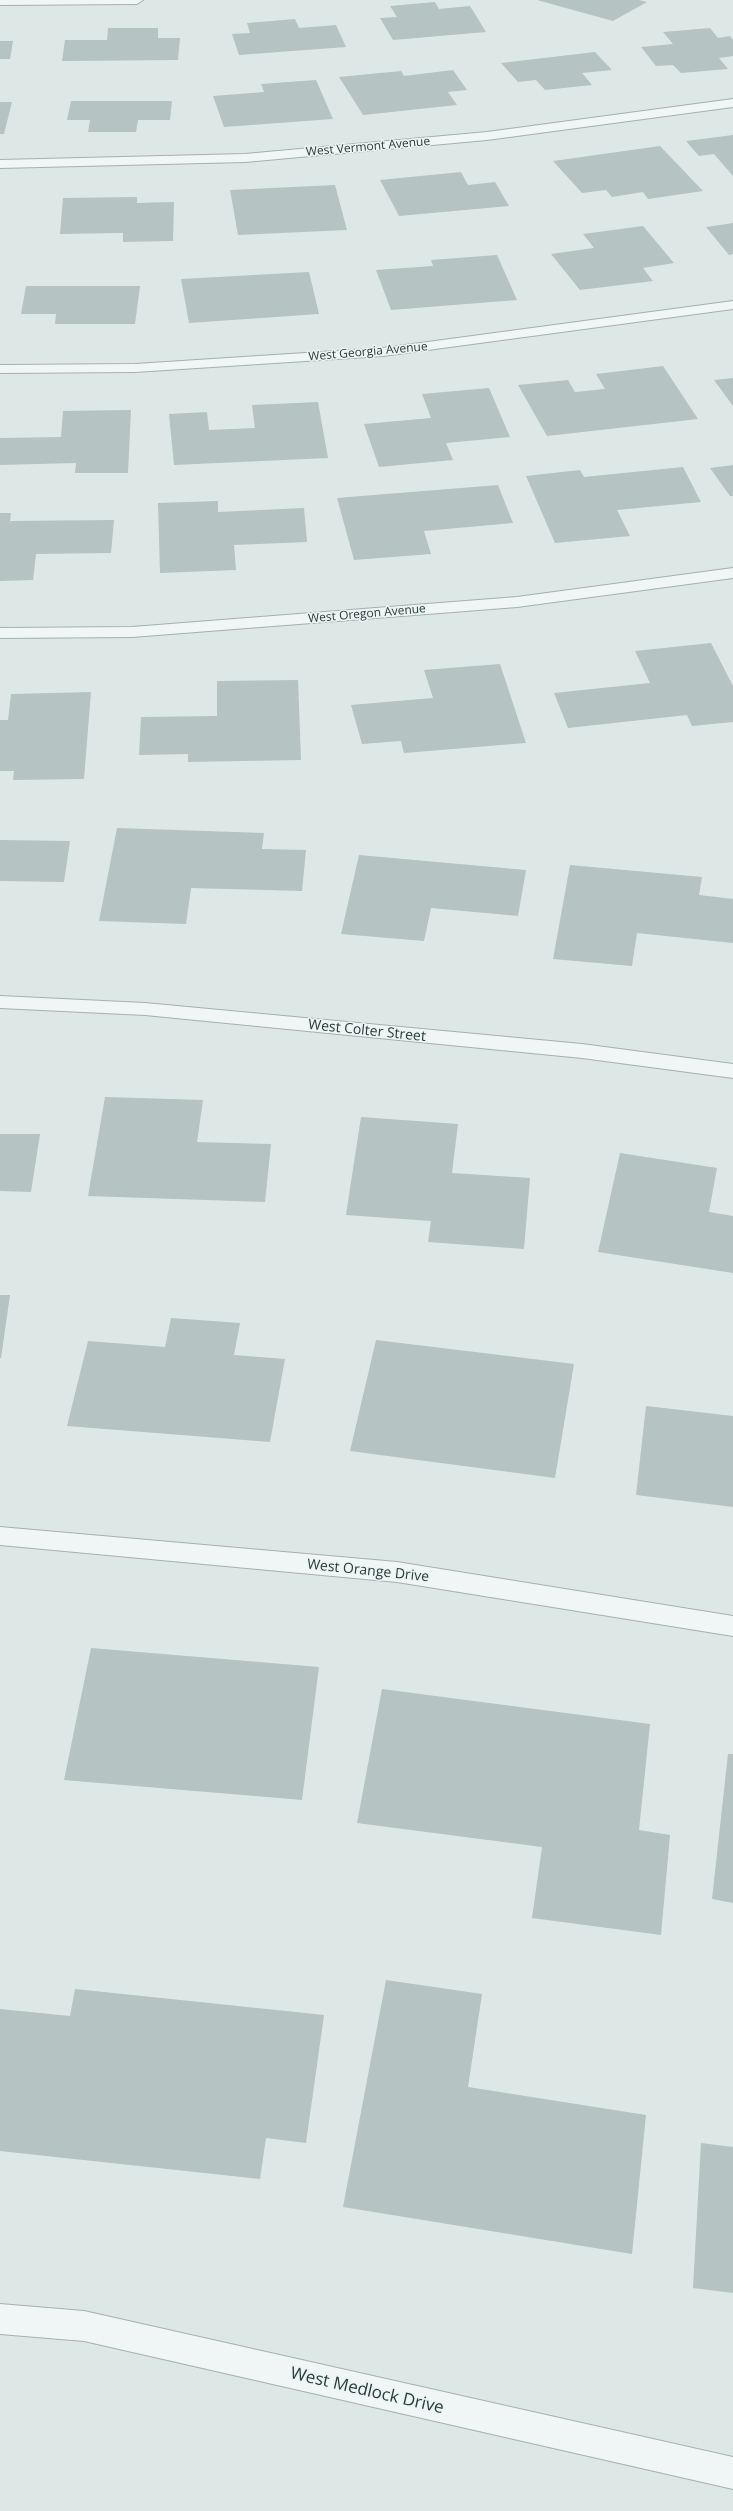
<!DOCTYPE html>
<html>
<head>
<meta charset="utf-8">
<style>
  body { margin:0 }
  canvas { display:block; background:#dde7e6 }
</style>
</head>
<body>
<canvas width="733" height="2511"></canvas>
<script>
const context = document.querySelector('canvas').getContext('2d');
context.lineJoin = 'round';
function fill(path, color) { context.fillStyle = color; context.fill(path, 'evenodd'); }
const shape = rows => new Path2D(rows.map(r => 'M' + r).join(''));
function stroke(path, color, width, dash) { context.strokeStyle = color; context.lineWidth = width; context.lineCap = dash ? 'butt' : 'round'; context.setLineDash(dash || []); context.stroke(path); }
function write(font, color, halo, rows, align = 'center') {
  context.font = font + ' "Open Sans",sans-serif'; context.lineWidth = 3; context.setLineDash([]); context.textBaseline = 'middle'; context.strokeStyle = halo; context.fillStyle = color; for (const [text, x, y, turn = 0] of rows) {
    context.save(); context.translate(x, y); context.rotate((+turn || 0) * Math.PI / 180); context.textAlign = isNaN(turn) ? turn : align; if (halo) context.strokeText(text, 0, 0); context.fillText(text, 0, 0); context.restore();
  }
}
const building = shape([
  [537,0,639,0,647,2,613,21],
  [435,2,439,9,470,6,486,32,393,40,380,18,397,17,390,6],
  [295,19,299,28,336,25,346,47,239,55,232,34,250,33,247,23],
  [108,28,158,28,158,38,180,38,178,60,62,61,65,40,107,40],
  [710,28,718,38,730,36,733,40,733,56,719,58,728,69,681,73,673,65,656,66,641,47,673,44,663,32],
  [0,41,13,41,10,59,0,59],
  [595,52,612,70,582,73,592,85,545,90,536,80,518,82,501,63],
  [453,70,467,90,448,92,457,105,363,115,339,77,401,71,404,76],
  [316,80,333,119,224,127,213,96,264,92,261,84],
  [71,101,172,101,170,120,138,120,136,132,88,132,90,120,67,120],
  [0,102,12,102,4,134,0,134],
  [733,135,733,176,714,154,699,156,686,141],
  [660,146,703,191,648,199,643,192,612,197,606,190,582,193,553,161],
  [461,172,468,185,495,182,509,206,399,216,380,180],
  [335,185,347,230,238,235,230,190],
  [137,197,137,203,174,202,173,241,123,242,123,233,60,234,63,198],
  [733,223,733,254,729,255,706,227],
  [643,226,674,263,643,268,653,281,580,290,551,254,594,248,583,234],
  [497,255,517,300,391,310,376,270,433,266,431,260],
  [309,272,319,314,189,323,181,279],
  [26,286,140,286,135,324,55,324,56,314,21,314],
  [663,366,698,419,547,436,518,385,568,380,575,392,605,389,596,374],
  [733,378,733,406,714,380],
  [489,388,510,437,446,443,453,460,379,467,364,424,431,418,422,394],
  [318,402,328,458,174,465,169,414,207,412,209,430,255,428,252,405],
  [131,410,128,473,75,473,76,463,0,465,0,438,61,437,63,411],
  [733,465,733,496,730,496,710,468],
  [683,467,701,502,617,510,630,536,555,543,526,476,580,470,584,477],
  [498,485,513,523,424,531,431,554,354,560,337,498],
  [218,501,218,512,304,508,307,542,234,545,236,570,160,573,158,503],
  [0,513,11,513,10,521,114,520,111,553,36,554,33,580,0,581],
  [711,643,733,686,733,722,692,726,687,715,568,728,554,693,650,683,635,651],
  [500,664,526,743,404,753,401,741,362,744,351,705,433,698,424,670],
  [298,680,301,760,188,762,188,754,139,755,141,717,217,716,217,681],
  [91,692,84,779,13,780,14,771,0,771,0,720,8,720,11,694],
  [117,828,264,833,262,849,306,850,302,891,191,888,186,924,99,921],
  [0,840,70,841,64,882,0,881],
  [359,855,526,870,518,916,431,908,424,941,341,934],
  [570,865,702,877,699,895,733,899,733,943,637,933,632,966,553,959],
  [105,1097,203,1100,197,1142,271,1144,265,1202,88,1196],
  [361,1117,458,1124,452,1173,530,1178,524,1249,428,1242,431,1221,346,1215],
  [0,1134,40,1134,31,1192,0,1191],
  [620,1153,717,1168,709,1212,733,1216,733,1273,598,1252],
  [0,1295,10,1295,1,1358,0,1358],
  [171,1318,240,1323,234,1355,285,1359,270,1442,67,1426,88,1341,165,1347],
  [376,1340,574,1364,555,1478,350,1451],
  [646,1406,733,1416,733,1507,636,1495],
  [91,1648,319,1667,302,1800,64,1780],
  [382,1689,650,1724,639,1830,670,1835,661,1935,532,1918,542,1847,357,1823],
  [728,1754,733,1754,733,1903,712,1899],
  [386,1980,482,1994,468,2087,646,2115,632,2254,343,2207],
  [75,1989,324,2015,306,2143,266,2138,260,2179,0,2151,0,2009,70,2016],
  [701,2143,733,2147,733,2293,693,2288]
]);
const street = shape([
  [0,0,143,0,137,4,0,5,0,0],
  [733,99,733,107,487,140,245,162,0,168,0,160,245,154,487,132,733,99],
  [733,301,733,309,383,356,135,372,0,373,0,365,135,364,383,348,733,301],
  [733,568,733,578,517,607,132,637,0,638,0,628,132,627,517,597,733,568],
  [0,996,145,1003,582,1044,733,1064,733,1078,582,1058,145,1015,0,1008,0,996],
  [0,1527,397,1562,733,1616,733,1636,397,1582,0,1545,0,1527],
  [0,2304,84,2311,733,2457,733,2489,84,2341,0,2334,0,2304]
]);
const farStreetnames = [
  ["West Vermont Avenue",368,147,-5],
  ["West Georgia Avenue",368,352,-5],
  ["West Oregon Avenue",367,614,-5]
];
const streetNames = [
  ["West Colter Street",367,1031,6],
  ["West Orange Drive",368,1571,6]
];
const nearStreetnames = [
  ["West Medlock Drive",367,2391,13]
];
fill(building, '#b5c3c2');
stroke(street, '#a3b1af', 2);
fill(street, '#f0f5f5');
write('12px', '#273d3b', '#ecf4f3', farStreetnames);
write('14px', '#273d3b', '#ecf4f3', streetNames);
write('17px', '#273d3b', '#ecf4f3', nearStreetnames);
</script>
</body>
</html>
